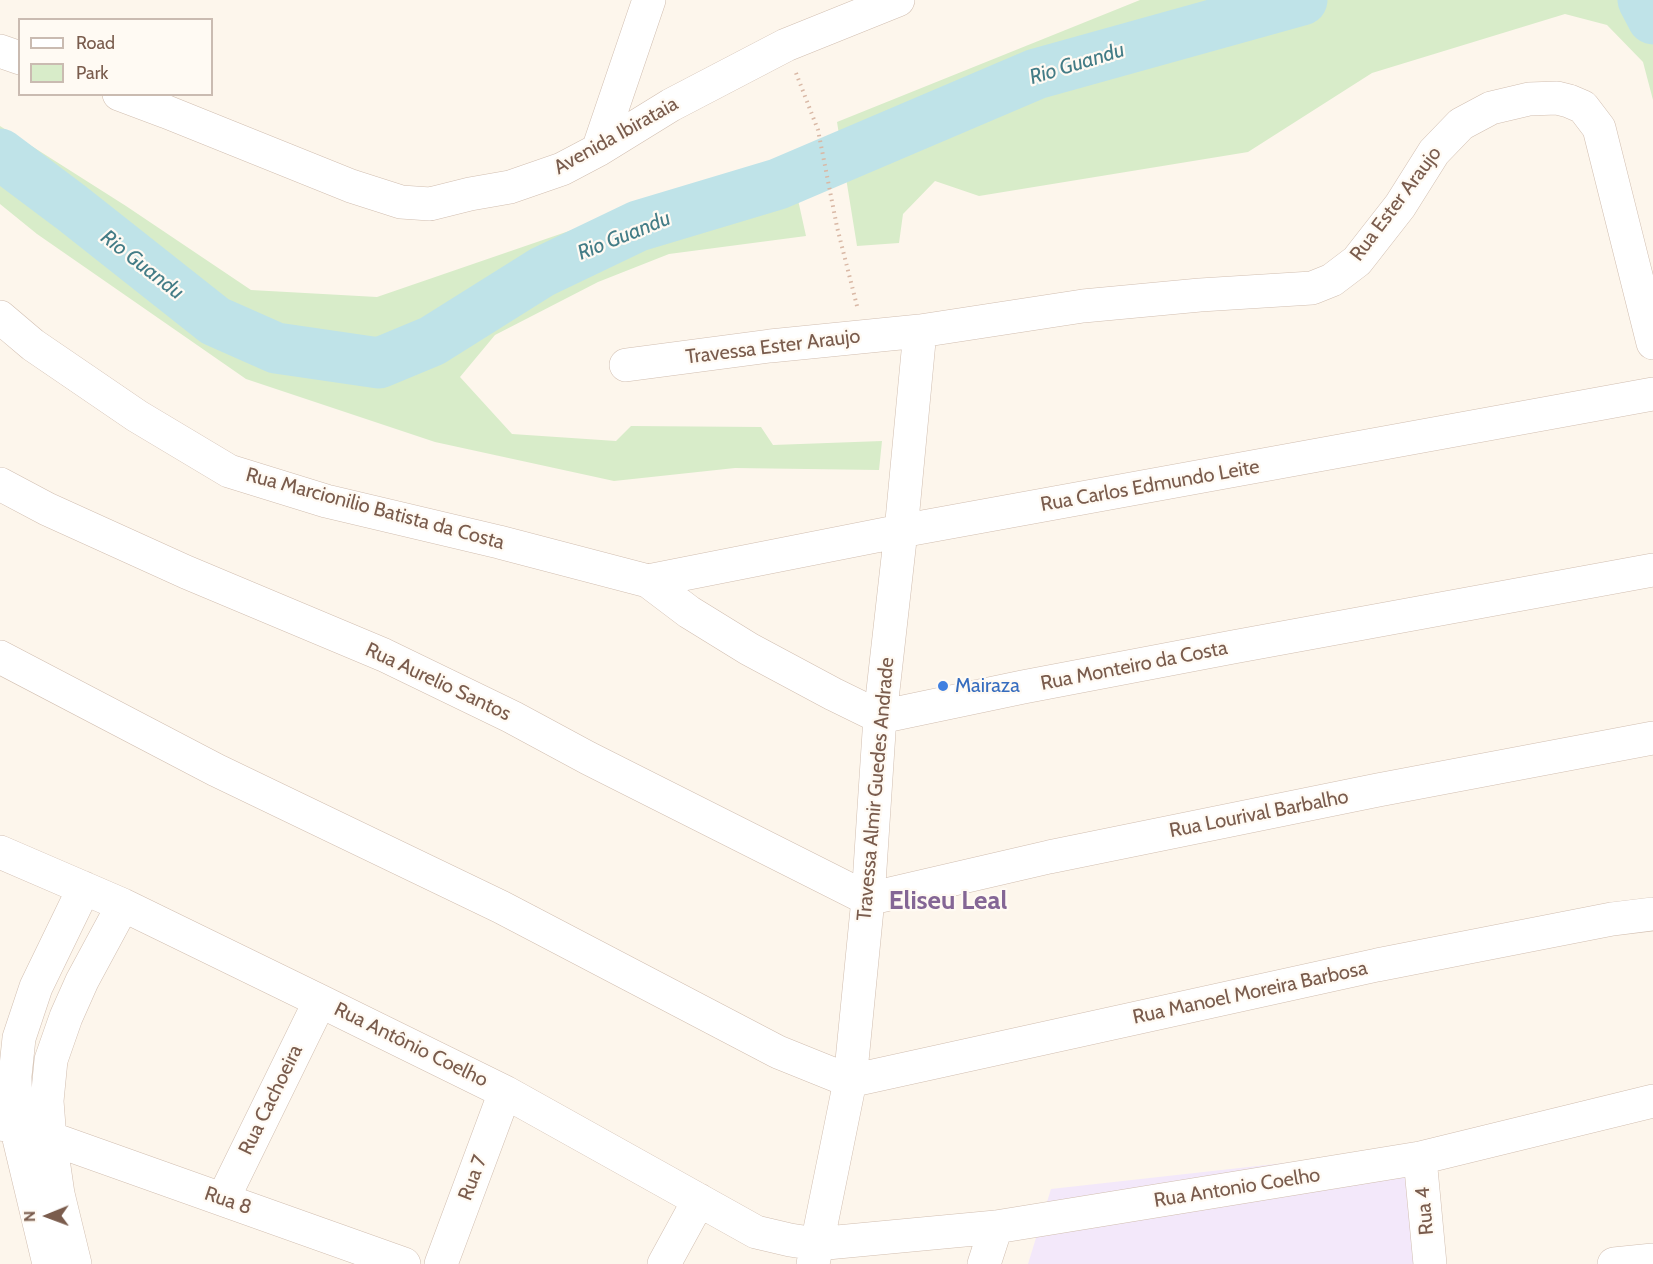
<!DOCTYPE html>
<html>
<head>
<meta charset="utf-8">
<style>
  body { margin:0 }
  #map { position:relative; width:1653px; height:1264px; overflow:hidden; background:#fdf6ec; font-family:Cabin,sans-serif }
  canvas { display:block }
  .legend { position:absolute; left:18px; top:18px; width:195px; height:78px; box-sizing:border-box; background:#fffaf3; border:2px solid #cabbb1; margin:0; padding:8px 10px; list-style:none; font-size:18px; color:#7a5c4d }
  .legend li { display:flex; align-items:center; gap:12px; height:30px }
  .legend b { width:30px; border:2px solid #cabbb1 }
  .north { position:absolute; left:18px; top:1186px; width:60px; height:60px; -webkit-text-stroke:4px #fffaf3; paint-order:stroke; rotate:269deg; font-size:16px; font-weight:700; line-height:24px; text-align:center; color:#7a5c4d }
  .north::after { content:''; display:block; margin:auto; width:21px; height:27px; background:#7a5c4d; clip-path:polygon(50% 0,100% 100%,50% 72%,0 100%) }
</style>
</head>
<body>
<div id="map">
<canvas width="1653" height="1264"></canvas>
<ul class="legend">
<li><b style="height:8px;background:#fff"></b>Road</li>
<li><b style="height:16px;background:#d8ecc9"></b>Park</li>
</ul>
<div class="north">N</div>
</div>
<script>
const context = document.querySelector('canvas').getContext('2d');
context.lineJoin = 'round';
function fill(path, color) { context.fillStyle = color; context.fill(path, 'evenodd'); }
const shape = rows => new Path2D(rows.map(r => 'M' + r).join(''));
function stroke(path, color, width, dash) { context.strokeStyle = color; context.lineWidth = width; context.lineCap = dash ? 'butt' : 'round'; context.setLineDash(dash || []); context.stroke(path); }
function write(font, color, halo, rows, align = 'center') {
  context.font = font + ' Cabin,sans-serif'; context.lineWidth = 4.5; context.setLineDash([]); context.textBaseline = 'middle'; context.strokeStyle = halo; context.fillStyle = color; for (const [text, x, y, turn = 0] of rows) {
    context.save(); context.translate(x, y); context.rotate((+turn || 0) * Math.PI / 180); context.textAlign = isNaN(turn) ? turn : align; if (halo) context.strokeText(text, 0, 0); context.fillText(text, 0, 0); context.restore();
  }
}
const education = shape([
  [1419,1148,1423,1264,1028,1264,1051,1189]
]);
const green = shape([
  [1140,0,1207,0,1209,26,1302,0,1653,0,1653,100,1643,62,1607,25,1565,14,1372,73,1248,152,979,196,935,181,903,214,899,243,857,246,837,122],
  [0,126,126,206,251,290,377,297,697,187,789,159,806,236,669,254,598,282,495,335,460,377,512,434,616,441,631,426,761,427,773,445,882,441,879,470,735,468,614,481,435,442,246,379,37,234,0,204]
]);
const river = shape([
  [1643,0,1653,19],
  [0,154,72,208,215,321,276,348,379,363,432,341,542,272,638,226,778,184,1036,74,1302,0]
]);
const path = shape([
  [796,73,818,130,837,227,857,306]
]);
const minor = shape([
  [0,51,20,58],
  [119,94,167,112,351,186,401,202,430,204,470,194,510,187,562,169,598,150,671,105,786,45,898,0],
  [598,150,649,0],
  [0,317,33,345,137,416,229,471,326,501,499,542,648,581,689,612,749,649,833,694,880,717,1023,687,1233,647,1653,570],
  [626,365,770,346,920,331,1083,306,1200,295,1312,288,1332,280,1357,261,1400,206,1434,152,1461,124,1491,108,1529,99,1557,98,1569,101,1583,107,1599,128,1653,343],
  [0,484,47,509,186,572,384,655,512,717,588,758,868,899,1049,857,1378,790,1653,738],
  [648,581,901,531,1653,394],
  [0,657,216,770,501,907,778,1052,850,1081,1377,965,1612,919,1653,914],
  [0,852,123,905,320,1001,505,1092,756,1232,790,1240,816,1244,996,1227,1420,1158,1653,1101],
  [0,1124,16,1126,404,1264],
  [1420,1158,1430,1264],
  [223,1199,320,1001],
  [49,1264,16,1126,15,1076,19,1038,36,987,84,888],
  [75,1264,58,1194,50,1139,47,1101,51,1060,66,1017,82,981,123,905],
  [441,1264,505,1092],
  [664,1264,699,1200],
  [813,1264,850,1081,868,899,880,717,901,531,920,331],
  [984,1264,996,1227],
  [1614,1264,1653,1260]
]);
const markers = [
  [943,686,6,"#3f7fe0"]
];
const streetNames = [
  ["Avenida Ibirataia",616,136,-29],
  ["Rua Ester Araujo",1396,204,-53],
  ["Travessa Ester Araujo",773,347,-7],
  ["Rua Carlos Edmundo Leite",1150,486,-10],
  ["Rua Marcionilio Batista da Costa",375,509,15],
  ["Rua Monteiro da Costa",1134,666,-11],
  ["Rua Aurelio Santos",438,682,25],
  ["Travessa Almir Guedes Andrade",876,789,-85],
  ["Rua Lourival Barbalho",1259,814,-11],
  ["Rua Manoel Moreira Barbosa",1250,993,-12],
  ["Rua Antônio Coelho",411,1045,26],
  ["Rua Cachoeira",271,1100,-64],
  ["Rua 7",473,1178,-69],
  ["Rua Antonio Coelho",1237,1188,-9],
  ["Rua 8",228,1201,19],
  ["Rua 4",1425,1211,-95]
];
const shopNames = [
  ["Mairaza",955,686]
];
const waterNames = [
  ["Rio Guandu",1077,64,-17],
  ["Rio Guandu",624,236,-22],
  ["Rio Guandu",142,265,38]
];
const districtNames = [
  ["Eliseu Leal",948,901]
];
fill(education, '#f3e8fa');
fill(green, '#d8ecc9');
stroke(river, '#bfe3e8', 51);
stroke(minor, '#d1beb0', 34);
stroke(path, '#d9b8a5', 4, [1.5, 4.5]);
stroke(minor, '#fff', 33);
for (const [x, y, r, color] of markers) { const dot = new Path2D(); dot.arc(x, y, r, 0, 2 * Math.PI); context.fillStyle = color; context.fill(dot); stroke(dot, '#fffaf3', 2); }
write('20px', '#7a5c4d', '#fffaf3', streetNames);
write('20px', '#366cbe', '#fffaf3', shopNames, 'left');
write('italic 21px', '#437c86', '#fffaf3', waterNames);
write('bold 26px', '#846695', '#fffaf3', districtNames);
</script>
</body>
</html>
